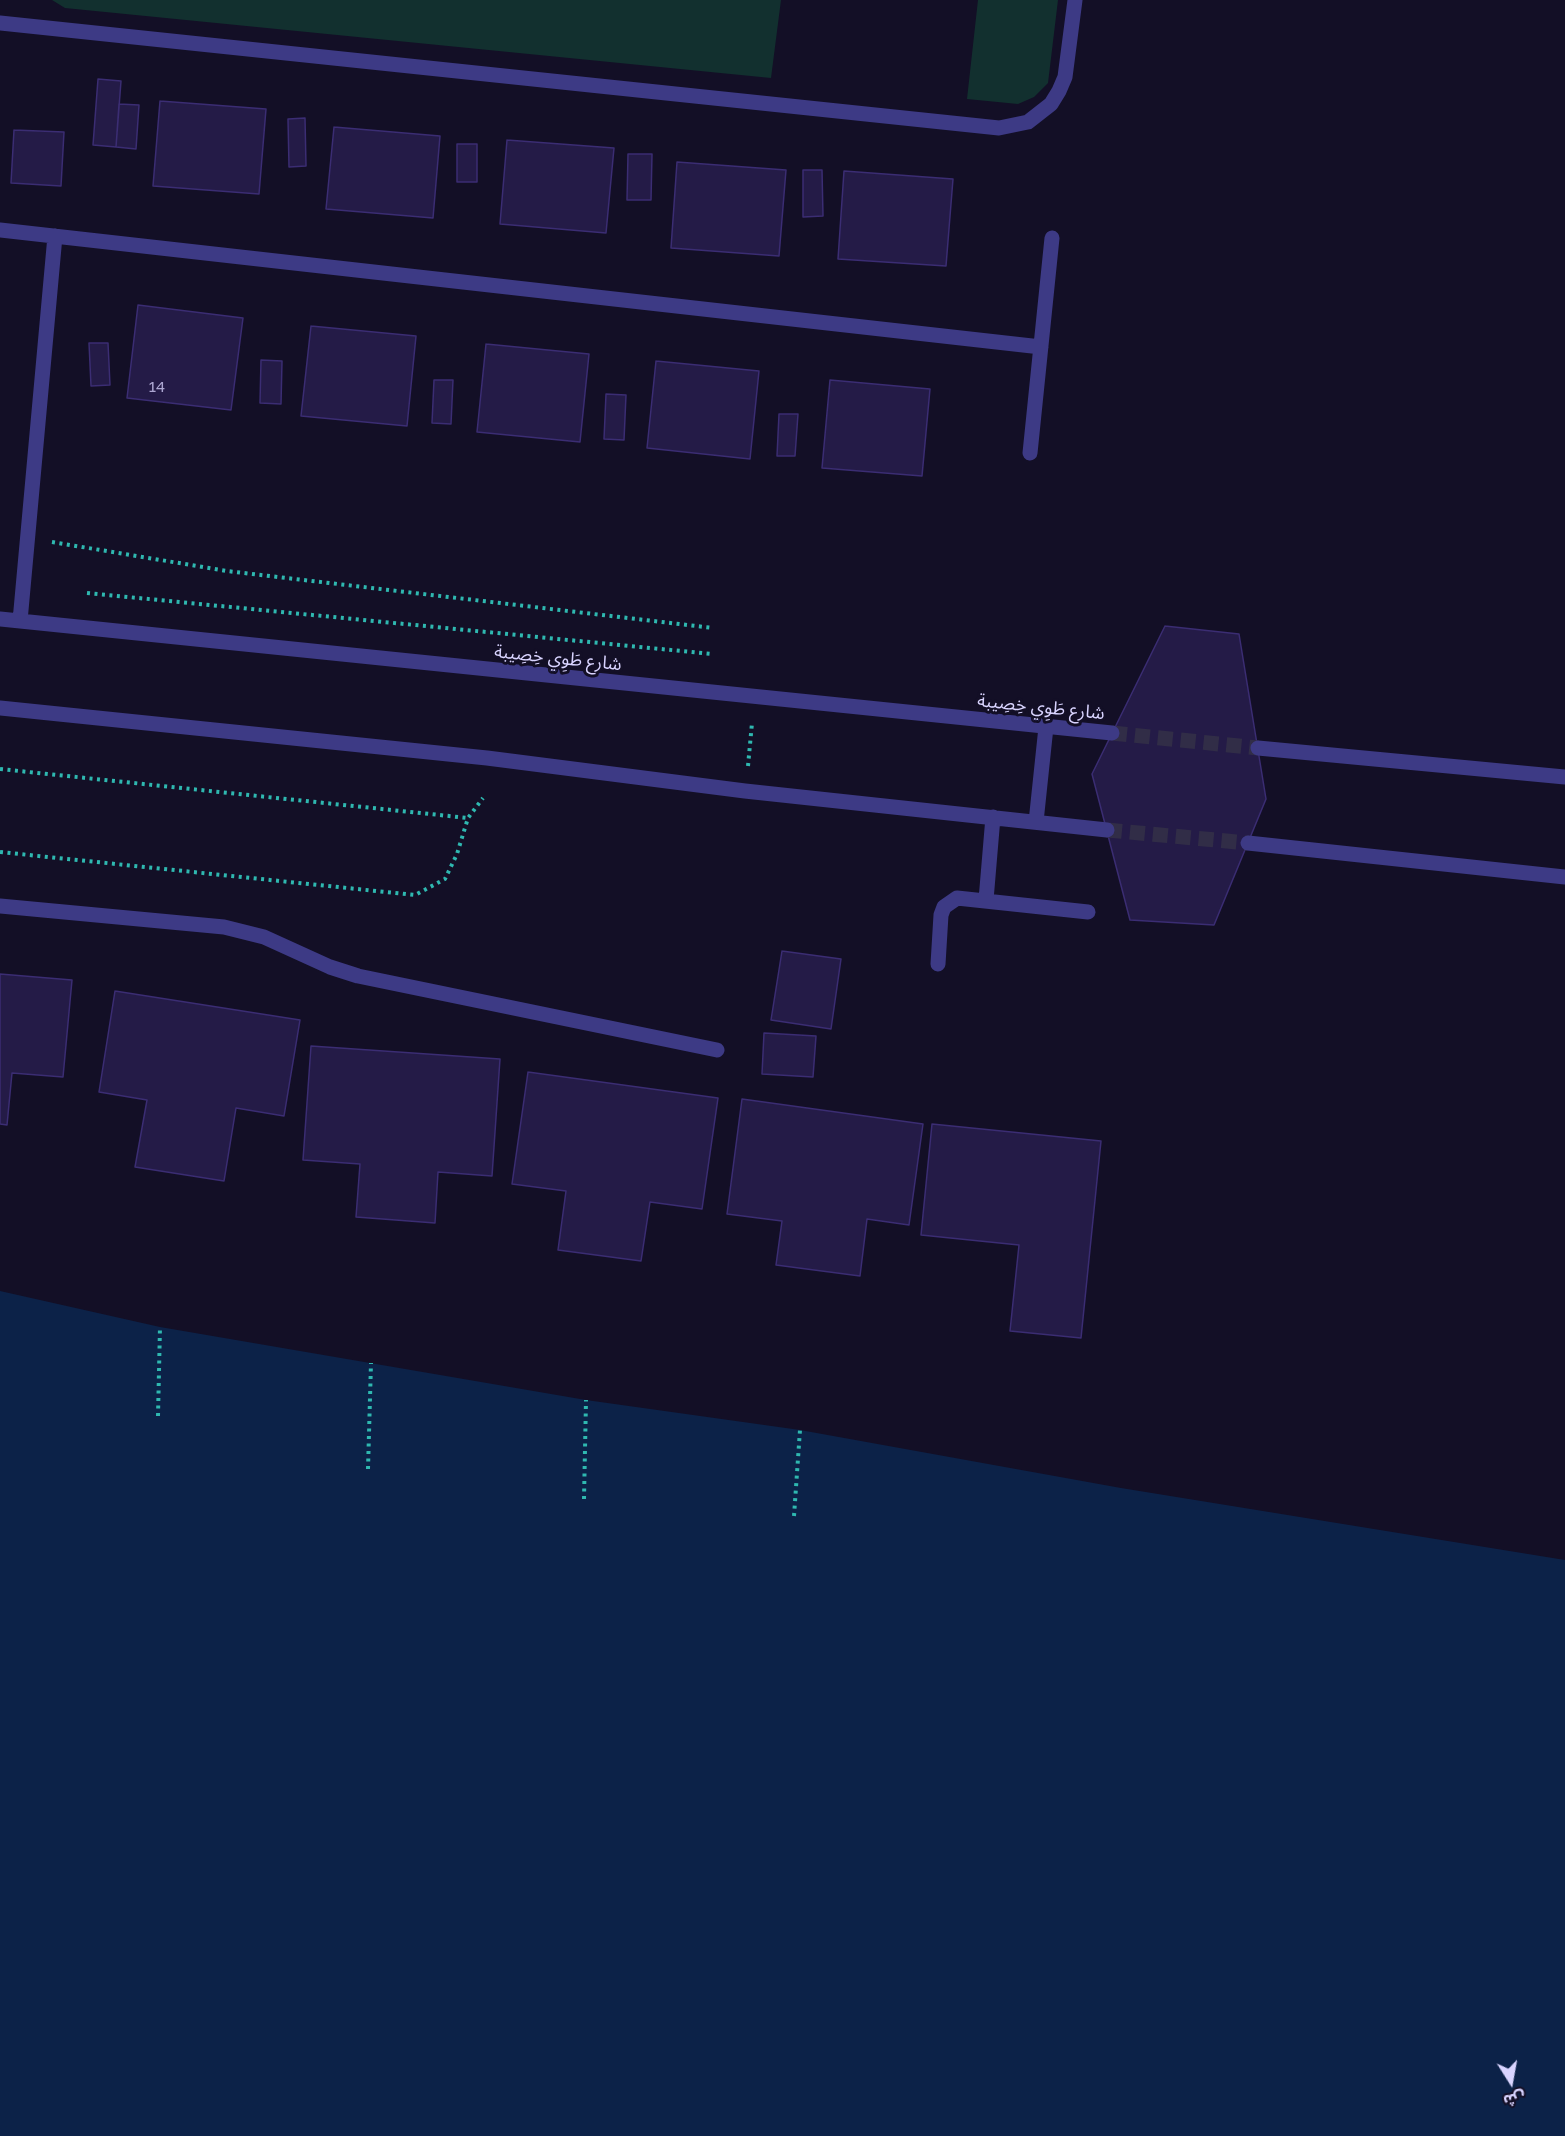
<!DOCTYPE html>
<html>
<head>
<meta charset="utf-8">
<style>
  body { margin:0 }
  #map { position:relative; width:1565px; height:2136px; overflow:hidden; background:#130f26; font-family:"Golos Text","Noto Sans Arabic",sans-serif }
  canvas { display:block }
  .north { position:absolute; left:1481px; top:2052px; width:60px; height:60px; -webkit-text-stroke:4px #130f26; paint-order:stroke; rotate:169deg; font-size:16px; font-weight:700; line-height:24px; text-align:center; color:#d9d4ff }
  .north::after { content:''; display:block; margin:auto; width:21px; height:27px; background:#d9d4ff; clip-path:polygon(50% 0,100% 100%,50% 72%,0 100%) }
</style>
</head>
<body>
<div id="map">
<canvas width="1565" height="2136"></canvas>
<div class="north">ش</div>
</div>
<script>
const context = document.querySelector('canvas').getContext('2d');
context.lineJoin = 'round';
function fill(path, color) { context.fillStyle = color; context.fill(path, 'evenodd'); }
const shape = rows => new Path2D(rows.map(r => 'M' + r).join(''));
function stroke(path, color, width, dash) { context.strokeStyle = color; context.lineWidth = width; context.lineCap = dash ? 'butt' : 'round'; context.setLineDash(dash || []); context.stroke(path); }
function write(font, color, halo, rows, align = 'center') {
  context.font = font + ' "Golos Text","Noto Sans Arabic",sans-serif'; context.lineWidth = 6; context.setLineDash([]); context.textBaseline = 'middle'; context.strokeStyle = halo; context.fillStyle = color; for (const [text, x, y, turn = 0] of rows) {
    context.save(); context.translate(x, y); context.rotate((+turn || 0) * Math.PI / 180); context.textAlign = isNaN(turn) ? turn : align; if (halo) context.strokeText(text, 0, 0); context.fillText(text, 0, 0); context.restore();
  }
}
const green = shape([
  [52,0,781,0,771,78,65,8],
  [978,0,1058,0,1048,83,1034,97,1018,104,967,99]
]);
const water = shape([
  [0,1291,160,1327,586,1400,800,1430,1121,1488,1565,1560,1565,2136,0,2136]
]);
const building = shape([
  [98,79,121,81,116,147,93,145,98,79],
  [160,101,266,109,259,194,153,186,160,101],
  [119,104,139,105,136,149,116,147,119,104],
  [305,118,306,166,289,167,288,119,305,118],
  [334,127,440,136,433,218,326,209,334,127],
  [14,130,64,132,61,186,11,183,14,130],
  [507,140,614,148,606,233,500,224,507,140],
  [457,144,477,144,477,182,457,182,457,144],
  [628,154,652,154,651,200,627,200,628,154],
  [677,162,786,170,779,256,671,248,677,162],
  [803,170,822,170,823,216,803,217,803,170],
  [844,171,953,179,946,266,838,259,844,171],
  [138,305,243,318,231,410,127,398,138,305],
  [311,326,416,336,407,426,301,416,311,326],
  [89,343,108,343,110,385,91,386,89,343],
  [486,344,589,354,580,442,477,432,486,344],
  [261,360,282,361,281,404,260,403,261,360],
  [656,361,759,371,750,459,647,448,656,361],
  [434,380,453,380,451,424,432,423,434,380],
  [830,380,930,389,922,476,822,468,830,380],
  [606,394,626,395,624,440,604,439,606,394],
  [779,414,798,414,795,456,777,456,779,414],
  [1165,626,1239,634,1266,799,1214,925,1130,920,1092,774,1165,626],
  [782,951,841,959,831,1029,771,1020,782,951],
  [0,974,72,980,63,1077,12,1073,7,1125,0,1124,0,974],
  [115,991,300,1020,284,1116,236,1108,224,1181,135,1167,147,1100,99,1092,115,991],
  [764,1033,816,1036,813,1077,762,1074,764,1033],
  [311,1046,500,1059,492,1176,438,1172,435,1223,356,1217,360,1164,303,1160,311,1046],
  [528,1072,718,1098,702,1209,650,1202,641,1261,558,1250,566,1191,512,1184,528,1072],
  [742,1099,923,1124,909,1225,867,1219,860,1276,776,1265,782,1221,727,1214,742,1099],
  [932,1124,1101,1141,1081,1338,1010,1331,1019,1245,921,1235,932,1124]
]);
const minorTunnel = shape([
  [1112,733,1258,748],
  [1107,830,1248,843]
]);
const path = shape([
  [52,542,227,571,713,628],
  [87,593,712,654],
  [748,766,752,723],
  [0,769,468,818],
  [0,852,415,895,445,879,457,854,468,818,483,798],
  [158,1416,160,1327],
  [368,1469,371,1363],
  [584,1499,586,1400],
  [794,1516,800,1430]
]);
const minor = shape([
  [0,23,999,128,1028,122,1051,104,1059,91,1065,77,1075,0],
  [0,230,1041,347],
  [1030,453,1052,238],
  [0,619,1112,733],
  [20,621,55,236],
  [0,708,487,758,745,791,1107,830],
  [1258,748,1565,777],
  [1036,822,1046,727],
  [1248,843,1565,877],
  [986,900,993,817],
  [0,906,224,927,264,937,330,967,358,976,717,1050],
  [938,964,941,915,944,907,957,898,1088,912]
]);
const numberNames = [
  ["14",157,387]
];
const streetNames = [
  ["شارع طَوِي خِصِيبة",558,658,6],
  ["شارع طَوِي خِصِيبة",1041,707,6]
];
fill(green, '#12302f');
fill(water, '#0c2248');
fill(building, '#241b47');
stroke(building, '#3b2d73', 1.5);
stroke(minorTunnel, '#312d47', 15, [15, 8]);
stroke(path, '#2fb8b0', 4, [3, 4.5]);
stroke(minor, '#3d3a85', 15);
write('15px', '#aca6d1', null, numberNames);
write('18px', '#d9d4ff', '#130f26', streetNames);
</script>
</body>
</html>
